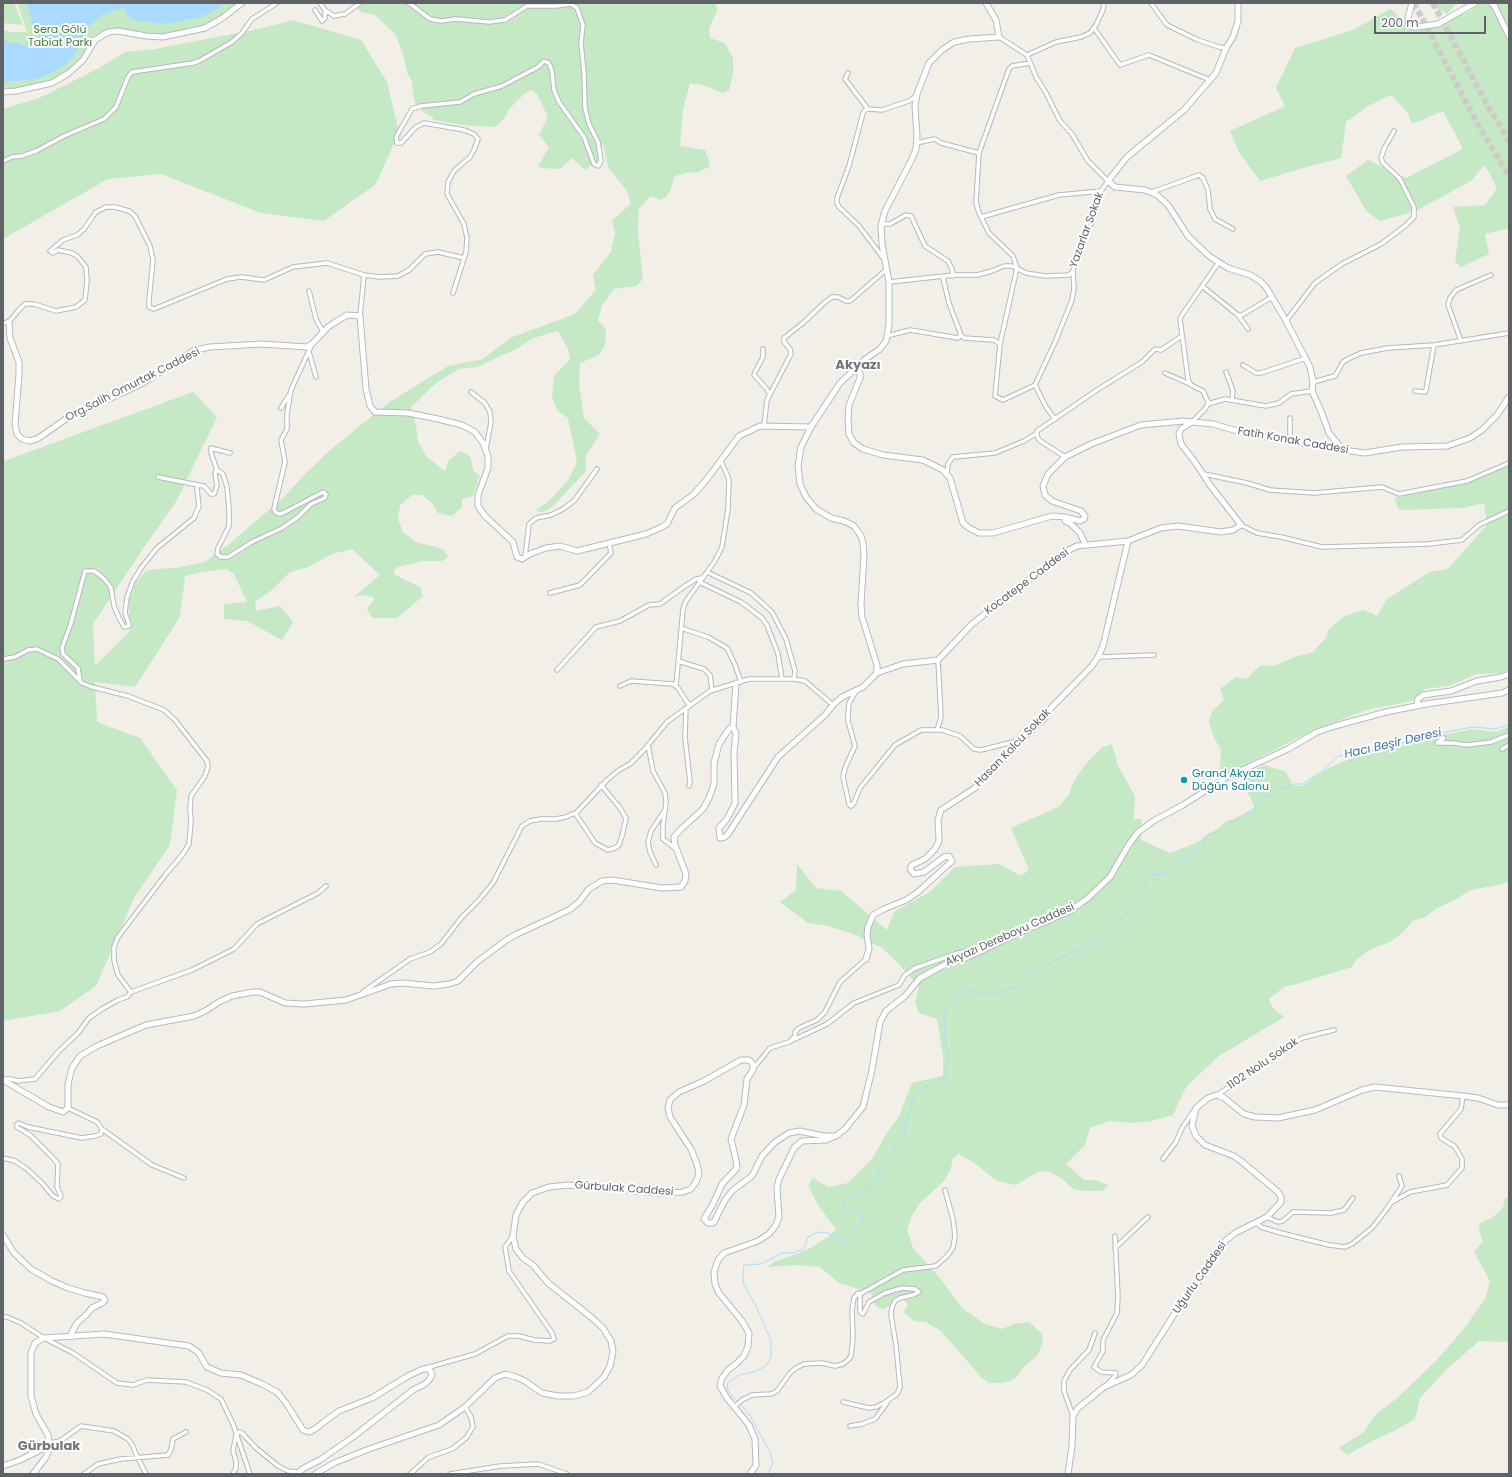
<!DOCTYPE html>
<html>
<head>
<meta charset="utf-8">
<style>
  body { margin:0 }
  #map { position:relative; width:1512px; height:1477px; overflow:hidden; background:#f1efe8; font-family:Poppins,sans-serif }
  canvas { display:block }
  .frame { position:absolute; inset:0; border:4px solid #5f6368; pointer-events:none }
  .scale { position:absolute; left:1374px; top:16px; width:112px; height:18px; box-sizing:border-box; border:2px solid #5f6368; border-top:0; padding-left:5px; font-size:12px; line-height:14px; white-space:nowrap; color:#5f6368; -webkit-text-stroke:3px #fff; paint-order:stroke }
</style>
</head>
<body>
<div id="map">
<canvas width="1512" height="1477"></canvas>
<div class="frame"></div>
<div class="scale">200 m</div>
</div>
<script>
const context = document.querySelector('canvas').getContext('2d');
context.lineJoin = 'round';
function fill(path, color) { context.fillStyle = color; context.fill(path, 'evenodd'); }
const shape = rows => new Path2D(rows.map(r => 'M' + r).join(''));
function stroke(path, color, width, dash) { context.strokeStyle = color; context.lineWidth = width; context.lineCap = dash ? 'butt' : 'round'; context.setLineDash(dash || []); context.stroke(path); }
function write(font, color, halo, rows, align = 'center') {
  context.font = font + ' Poppins,sans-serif'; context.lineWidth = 4; context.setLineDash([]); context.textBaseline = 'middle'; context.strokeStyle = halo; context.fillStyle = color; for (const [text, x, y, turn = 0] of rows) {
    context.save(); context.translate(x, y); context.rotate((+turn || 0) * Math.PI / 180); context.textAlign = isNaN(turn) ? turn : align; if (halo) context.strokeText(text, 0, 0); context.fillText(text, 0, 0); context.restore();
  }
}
const green = shape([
  [3,3,13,3,15,5,23,25,3,23],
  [17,3,242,3,205,28,163,37,108,32,95,40,83,60,52,83,3,92,3,30,10,32,27,32],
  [354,3,716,3,717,12,709,28,710,38,725,43,733,58,733,75,729,90,723,93,702,85,690,83,683,109,680,146,705,150,709,161,709,167,698,172,686,173,675,176,670,191,665,198,660,200,650,196,644,204,639,208,638,231,643,279,636,286,614,289,602,305,598,321,606,329,605,345,599,355,580,363,579,384,584,418,600,434,586,455,586,471,551,508,542,512,535,511,550,500,569,479,577,462,568,418,557,410,552,397,554,376,570,359,568,349,558,331,533,338,518,348,477,367,458,369,434,385,411,407,416,426,418,442,427,457,445,471,448,461,460,451,470,456,474,472,480,475,473,496,462,499,462,507,452,516,438,513,432,503,422,495,412,495,400,505,398,519,403,532,416,542,443,549,448,557,442,561,424,561,397,567,393,574,420,587,423,596,397,618,372,618,367,609,375,598,363,595,354,597,380,575,352,549,332,554,308,567,290,572,272,590,255,602,256,611,280,606,293,622,282,640,247,621,224,619,224,604,247,602,234,574,227,569,202,572,185,576,180,617,135,687,95,682,97,722,140,738,177,790,170,845,134,898,96,986,60,1011,3,1021,3,459,4,461,193,392,217,417,177,500,143,549,93,624,95,666,129,632,132,625,129,614,129,598,136,582,146,571,157,569,176,568,205,562,228,545,284,497,305,474,329,451,388,403,448,366,483,359,510,338,575,314,596,290,593,275,611,252,615,233,612,220,631,204,627,191,608,167,603,143,598,161,585,170,572,158,560,169,541,168,538,166,549,147,539,135,548,117,537,94,531,90,524,94,509,109,504,119,495,127,462,125,434,120,431,116,423,112,414,101,412,81,407,73,404,57,395,34,375,15,360,12],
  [1429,3,1457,3,1447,14,1431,5],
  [1480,3,1509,3,1509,228,1485,234,1489,254,1461,267,1455,261,1460,228,1453,207,1485,205,1497,188,1485,165,1471,181,1418,210,1380,221,1367,212,1346,176,1368,160,1406,178,1463,149,1443,111,1412,124,1408,113,1391,95,1368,106,1346,122,1341,158,1307,167,1260,181,1239,152,1230,131,1285,106,1276,88,1295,48,1353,30,1390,9,1418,31,1470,11],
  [293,20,361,40,387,82,399,132,376,184,324,221,261,213,161,174,108,179,3,239,3,109,39,98,99,68,125,52,155,49,263,28],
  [1509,463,1509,669,1502,673,1477,674,1449,686,1425,689,1413,701,1367,710,1316,729,1230,772,1220,769,1221,749,1214,738,1209,722,1212,711,1224,700,1220,689,1236,677,1246,679,1261,665,1274,666,1295,657,1313,652,1325,639,1329,629,1343,617,1363,610,1377,616,1387,599,1430,572,1448,569,1487,525,1484,503,1463,508,1399,510,1394,498,1467,481],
  [1509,727,1509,881,1503,884,1471,890,1454,900,1437,908,1425,917,1413,921,1402,933,1390,942,1371,949,1356,960,1352,967,1293,985,1285,986,1269,999,1273,1008,1284,1017,1219,1056,1186,1087,1173,1115,1151,1121,1133,1123,1110,1121,1090,1128,1085,1145,1066,1164,1084,1180,1095,1180,1108,1185,1102,1191,1084,1191,1073,1189,1061,1178,1048,1171,1038,1172,1016,1185,997,1181,974,1163,959,1154,953,1158,951,1168,944,1181,920,1203,912,1216,907,1229,913,1248,939,1277,962,1308,985,1324,1002,1329,1014,1324,1029,1322,1042,1334,1043,1342,1037,1356,1023,1367,1020,1373,1013,1380,1003,1383,989,1383,981,1377,941,1331,926,1322,914,1321,904,1312,908,1304,903,1299,892,1303,884,1309,879,1308,875,1305,871,1293,839,1283,820,1267,796,1265,767,1267,776,1261,807,1250,828,1237,836,1229,820,1208,808,1186,813,1178,828,1187,848,1183,872,1159,885,1136,899,1116,912,1083,943,1076,943,1056,937,1019,919,1013,915,1003,919,987,898,963,882,948,853,934,829,926,808,923,780,902,796,890,797,864,816,888,841,891,887,930,894,912,931,891,955,867,999,864,1021,876,1029,870,1011,828,1060,806,1069,794,1074,781,1084,766,1101,748,1112,744,1118,766,1135,796,1134,819,1142,819,1141,840,1170,853,1196,843,1226,823,1255,808,1240,776,1265,765,1286,772,1293,786,1302,786,1326,769,1357,756,1382,752,1423,739,1473,729,1495,732],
  [1509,1197,1509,1342,1479,1341,1446,1370,1420,1398,1415,1419,1394,1431,1376,1439,1347,1455,1339,1448,1364,1432,1376,1414,1395,1400,1436,1361,1463,1330,1485,1299,1490,1281,1474,1252,1483,1241,1479,1230,1480,1223,1493,1217,1503,1208,1505,1199]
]);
const water = shape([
  [27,3,225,3,219,8,202,17,164,24,137,21,129,17,123,8,113,11,101,16,89,26,85,32,75,55,66,64,50,74,37,79,3,82,3,39,9,43,19,43,25,46,32,47,39,45,41,40,38,35,34,32]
]);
const stream = shape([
  [768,1474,773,1463,770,1452,749,1414,728,1391,727,1384,739,1375,754,1372,766,1366,771,1357,771,1341,756,1306,744,1285,743,1275,744,1265,761,1264,782,1253,793,1253,804,1249,808,1237,818,1232,829,1233,838,1243,844,1241,864,1220,859,1215,843,1210,844,1204,848,1199,871,1187,877,1179,882,1166,904,1134,905,1126,911,1110,913,1099,923,1088,946,1076,946,1066,950,1059,946,1048,944,1022,946,1010,956,998,967,990,984,994,999,993,1016,986,1036,972,1060,958,1102,939,1115,927,1142,891,1151,875,1165,874,1173,865,1201,849,1208,834,1215,833,1227,821,1235,821,1252,810,1261,799,1272,795,1283,788,1294,784,1302,784,1317,775,1339,756,1371,751,1441,733,1473,727,1495,729,1509,725]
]);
const highwayTunnel = shape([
  [1414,3,1477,123,1509,176],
  [1433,3,1487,105,1509,141]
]);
const street = shape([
  [320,3,325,10,334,16,345,14,360,3],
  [409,3,430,19,441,21,456,19,489,22,505,20,527,6,556,6,571,4,577,8,583,25,581,43,584,73,585,108,589,124,598,142,601,161,598,166,594,164,584,137,559,102,554,90,552,71,549,63,544,61,538,67,502,86,474,94,460,102,421,106,412,109,396,137,397,143,401,143,416,127,424,123,464,130,474,134,478,139,474,150,470,157,454,171,448,182,447,194,464,224,467,238,466,252,453,293],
  [1151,3,1167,25,1198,40,1219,47,1226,48],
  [315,10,322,21,325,18,325,10],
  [1094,28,1120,65,1149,55,1210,80],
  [1027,55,1056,42,1081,37,1090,33,1096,25,1103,10,1104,3],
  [1030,63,1012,66,1009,69,979,153,976,203,979,213,989,233,1013,256,1017,268,1000,344,995,396,1003,400,1035,385,1056,340,1072,300,1074,288,1073,271],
  [848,73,845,79,868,109],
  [916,143,935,139,941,143,979,153],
  [3,161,12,157,22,156,36,151,64,136,104,119,116,107,128,77,132,72,193,63,199,61,232,42,242,33,252,19,277,3],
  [1152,192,1199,175,1203,178,1208,190,1210,209,1215,219,1233,229],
  [981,217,1059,195,1101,191],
  [881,224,890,224,906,215,911,216,925,246,948,261,952,269,953,276],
  [884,259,859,226,839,207,837,203,837,198,849,166,863,113,865,110,868,109,882,110,909,101,916,96],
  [945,277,943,278,949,303,961,335],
  [889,282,954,275,977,275,992,271,1004,266,1012,266,1026,273,1045,276,1069,275,1073,271,1077,252,1091,224,1101,191,1108,181,1088,161,1072,134,1060,121,1045,91,1036,77,1027,55,999,37],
  [1202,286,1238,315,1242,315,1272,297],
  [309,291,316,319,323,332],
  [1238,315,1248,329],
  [360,316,364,275,380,277,398,276,409,270,425,254,438,252,464,258],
  [1286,321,1315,283,1342,264,1381,244,1405,226,1414,217,1414,207,1400,179,1383,163,1381,158,1384,149,1394,131],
  [3,323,9,322,18,311,25,304,34,304,56,311,76,307,85,300,87,281,86,267,78,257,72,253,58,250,53,253,50,251,63,240,77,235,84,229,96,212,106,207,115,207,129,211,135,216,150,246,153,260,149,300,149,307,154,309,227,279,241,277,264,280,293,267,327,263,364,275],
  [887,336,910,330,958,338,961,335,964,338,994,340,1000,344],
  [1461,341,1448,305,1450,298,1456,290,1491,275],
  [763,349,763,357,755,372,754,375,766,388,770,395],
  [309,352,316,377],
  [1243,365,1256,373,1261,373,1306,358],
  [1226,372,1233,391,1232,400],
  [1165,373,1190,384],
  [1313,382,1335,376,1343,362,1350,358,1361,353,1388,348,1434,345,1509,333],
  [1035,385,1046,407,1055,419],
  [1415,391,1425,392,1426,390,1434,345],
  [471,392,485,403,490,412,491,422,486,449],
  [1208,404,1225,399,1266,406,1279,403,1291,394,1312,391],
  [281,408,289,395],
  [1192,422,1205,409,1208,404,1208,402,1203,391,1191,385,1188,379,1180,319,1182,315,1219,262],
  [764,426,767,400,791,354,790,349,784,342,784,338,803,323,825,302,832,297,838,297,846,301,850,301,887,269],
  [1290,441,1290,418],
  [1065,457,1039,440,1037,436,1037,431,1097,390,1142,362,1155,349,1161,350,1182,336],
  [217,470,211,453,211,448,230,453],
  [1204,474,1247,483,1270,490,1314,493,1382,487,1399,494,1467,481,1509,463],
  [947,475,948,464,953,457,995,453,1024,441,1037,433],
  [158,477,198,485],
  [1241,525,1257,533,1281,537,1322,547,1428,544,1462,540,1479,525,1509,511],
  [525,557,529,524,536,518,551,515,563,509,574,501,597,469],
  [707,572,751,593,772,612,786,639,795,671,794,679],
  [699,582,741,602,762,618,767,625,778,654,782,679],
  [550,593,580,585,611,553,609,543],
  [681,628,708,637,727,648,735,665,741,682],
  [1098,657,1154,655],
  [3,659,15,657,28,650,37,649,58,659,82,683,92,687,128,696,164,710,175,720,207,761,208,767,205,776,191,796,190,809,191,821,189,844,183,854,166,874,118,937,114,947,114,960,118,975,131,992],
  [678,661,704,669,710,675,712,690],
  [557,670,596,627,620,621,649,605,660,604,685,586,696,579,702,578],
  [80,681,78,668,63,654,62,648,71,623,85,571,94,571,101,576,106,581,111,588,114,606,119,618,124,627,129,626,128,621,125,613,127,597,133,581,141,568,157,548,194,518,199,506,197,489,198,485,204,486,211,494,214,494,217,486,215,473,217,470,223,474,227,487,229,509,229,526,218,548,217,554,221,557,228,557,252,542,282,528,298,517,311,504,325,498,326,494,323,492,283,513,279,514,275,512,274,509,285,462,281,440,287,429,287,414,291,390,312,344],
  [620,686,631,681,673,684,678,688,689,705],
  [676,686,683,609,686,601,715,561,722,547,728,509,729,479,721,461],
  [856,691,849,703,848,714,848,721,855,746,845,768,843,777,849,804,851,806,854,803,860,788,895,745,921,730,942,730,960,736,974,749,981,750,1021,740],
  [686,708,685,737,690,782,689,786],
  [937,730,941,717,938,660],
  [1444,738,1437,743,1453,743,1467,745,1491,742,1509,735],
  [648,745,653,771,665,793,666,802,663,825,663,839,676,849],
  [1502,749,1509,745],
  [575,813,595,843,608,850,615,848,619,845,622,836,626,818,620,808,601,785],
  [656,865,650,852,648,842,651,831,665,810],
  [363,992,410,959,430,952,441,944,462,917,479,900,493,883,522,826,530,821,541,819,556,819,566,817,577,812,607,780,619,770,630,764,644,750,667,722,710,691,749,679,794,679,805,681,833,705],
  [789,1042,827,1024,854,1003,899,985,905,975,915,968,958,953,983,948],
  [753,1069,770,1048,789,1042,795,1036,795,1032,799,1028,817,1020,825,1012,840,982,866,959],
  [3,1079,11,1079,18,1081,35,1079,58,1052,78,1033,89,1018,102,1009,118,1000,127,997,131,992,192,970,234,949,257,924,318,893,326,886],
  [1217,1095,1302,1038,1334,1030],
  [102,1129,152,1165,184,1178],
  [3,1158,15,1161,27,1169,43,1184,53,1196,59,1199,61,1196,57,1187,58,1164,52,1157,30,1135,17,1127,17,1124,19,1123,28,1127,82,1138,95,1136,101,1134,102,1129,97,1122,68,1108],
  [1163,1159,1176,1142,1182,1128,1195,1109],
  [1392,1202,1410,1192,1447,1185,1462,1168,1462,1159,1457,1150,1454,1146,1441,1138,1440,1134,1461,1109,1463,1096],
  [1267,1217,1278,1222,1283,1221,1293,1212,1331,1213,1344,1210,1353,1198],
  [1257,1223,1261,1227,1281,1233,1329,1245,1345,1247,1352,1244,1372,1228,1386,1210,1402,1186,1399,1176],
  [1115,1248,1148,1217],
  [3,1317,7,1317,21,1323,44,1338,73,1353,117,1383,133,1385,147,1380,186,1382,207,1390,221,1399,233,1424,250,1474],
  [426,1368,475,1354,508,1336,519,1336,534,1340,550,1341,554,1339,552,1333,509,1271,505,1247,513,1236],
  [1107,1385,1115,1376,1116,1373,1101,1372,1094,1367,1103,1351,1103,1340,1117,1313,1118,1297,1115,1236],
  [843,1402,869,1408,876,1407,884,1403,897,1394,900,1387,896,1345,891,1315,892,1307,895,1301,900,1298,913,1295,919,1292,915,1289,902,1288,885,1293,869,1302,863,1314,860,1312,860,1294],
  [734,1407,742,1400,752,1395,771,1394,777,1391,790,1373,796,1368,804,1364,822,1363,835,1366,843,1364,848,1360,851,1356,853,1338,852,1310,854,1298,858,1293,860,1294,903,1270,936,1266,947,1256,953,1248,955,1236,953,1219,945,1190],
  [1073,1416,1064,1391,1064,1381,1070,1370,1089,1350,1095,1333],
  [850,1426,862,1424,875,1419,887,1403],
  [50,1443,60,1441,81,1426,114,1431,128,1439,133,1446,135,1452,146,1474],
  [84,1474,98,1464,121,1459,168,1455,171,1450,173,1439,186,1432],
  [233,1474,236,1468,236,1461,233,1451,236,1435,239,1432,242,1433,256,1448,278,1466,288,1471,299,1472],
  [410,1474,429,1457,452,1449,466,1438,473,1427,471,1417,465,1407],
  [450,1474,501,1466,538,1464,567,1474]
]);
const secondary = shape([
  [1238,3,1238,21,1233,37,1226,48,1216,73,1184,110,1127,157,1108,181,1115,187,1145,190,1157,195,1168,205,1188,236,1209,256,1228,268,1250,275,1260,281,1266,287,1285,319,1310,367,1313,382,1312,391,1321,411,1329,433,1343,450],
  [1412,3,1408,18,1409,24,1413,27,1417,27,1438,24,1475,3],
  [1491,3,1494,5,1509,36],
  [3,92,16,91,52,83,69,73,83,60,95,40,108,32,118,31,146,36,163,37,205,28,221,19,242,3],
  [9,322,10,338,19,362,19,374,15,425,17,434,22,439,29,441,37,439,66,419,141,384,195,350,210,347,262,344,307,347,312,344,328,327,334,323,347,315,360,316,366,389,370,406,375,412,408,413,438,419,462,425,475,432,483,443,488,456,488,468,478,495,478,506,485,516,513,542,517,557,522,559,530,554,546,548,560,546,577,551,646,534,660,528,667,524,675,508,694,494,707,479,739,436,760,426,811,427],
  [857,370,860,373,860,378,849,405,848,418,849,434,854,443,863,449,883,455,923,460,943,470,950,478,963,523,969,528,979,533,993,533,1052,516,1065,517,1080,521,1084,519,1085,516,1081,511,1052,501,1045,495,1043,486,1048,474,1065,457,1091,444,1141,425,1183,421,1213,424,1248,434,1343,450,1365,453,1402,447,1447,446,1470,438,1482,430,1497,415,1509,397],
  [857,370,864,360,880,349,886,341,887,336,889,325,889,282,882,244,881,225,885,211,912,159,916,149,917,136,915,106,917,94,929,63,942,50,954,42,969,39,999,37,996,20,986,3],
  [1065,517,1065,521,1071,524,1080,533,1085,544],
  [877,673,903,664,938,660,972,624,1065,552,1077,546,1128,541,1161,528,1178,526,1221,532,1233,530,1241,525,1210,485,1195,462,1181,444,1179,434,1181,429,1192,422],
  [1417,705,1418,699,1423,695,1451,691,1477,681,1501,677,1509,674],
  [733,727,736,683],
  [866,959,869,949,867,934,868,927,873,915,884,909,906,900,918,892,952,861,949,856,944,857,924,872,914,874,910,869,912,865,925,859,935,849,939,841,938,820,941,810,975,788,1021,740,1044,719,1050,709,1092,666,1098,657,1103,646,1128,541],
  [3,1080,49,1107,63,1112,68,1108,68,1084,72,1068,80,1056,97,1046,146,1025,194,1016,205,1011,219,1002,232,996,253,992,260,992,285,1003,304,1004,346,1000,391,984,403,983,434,986,449,984,458,981,477,962,505,941,515,935,569,910,579,902,589,889,602,881,612,880,662,888,681,887,685,881,686,874,675,845,674,837,680,830,703,809,709,798,714,784,714,763,719,744,729,729,733,727,736,733,734,752,735,803,727,819,719,828,720,838,725,837,728,834,778,757,825,715,833,705,842,697,863,687,877,673,877,665,862,617,861,604,864,555,863,543,861,536,854,526,844,521,831,518,816,509,806,497,800,484,798,466,801,447,811,427,840,383,853,371,857,370],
  [3,1235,14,1253,31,1269,52,1281,68,1288,85,1293,103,1297,105,1300,102,1303,92,1308,87,1314,77,1323,70,1336],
  [3,1466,20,1460,50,1445],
  [33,1474,46,1457,50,1447,48,1435,36,1414,31,1396,31,1353,35,1343,44,1338,104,1334,189,1346,198,1352,207,1367,221,1373,241,1375,262,1384,277,1392,286,1403,303,1430,309,1432,315,1429,328,1419,339,1411,372,1398,408,1376,423,1369,429,1369,431,1372,432,1375,429,1380,425,1384,413,1390,353,1437,320,1460,304,1468,299,1472,299,1474],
  [315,1474,334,1463,369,1449,439,1425,465,1407,495,1378,506,1374,516,1377,525,1381,542,1393,558,1396,574,1396,588,1392,604,1377,610,1366,613,1352,611,1341,603,1328,591,1317,548,1283,533,1265,523,1258,516,1249,513,1236,516,1215,523,1202,532,1193,549,1187,567,1185,659,1193,683,1192,691,1189,696,1182,699,1174,697,1164,691,1149,670,1117,668,1108,670,1100,679,1092,704,1081,741,1060,749,1060,753,1064,753,1070,747,1079,744,1105,731,1139,736,1160,737,1168,722,1184,713,1204,704,1219,708,1223,712,1223,714,1222,725,1200,733,1190,752,1176,762,1156,775,1142,789,1133,800,1131,823,1136,833,1136],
  [750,1474,756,1465,755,1439,749,1425,727,1398,720,1386,722,1378,728,1370,736,1364,744,1356,748,1346,749,1333,742,1321,719,1293,715,1284,714,1272,718,1260,724,1253,758,1241,769,1234,776,1225,779,1217,777,1188,779,1179,794,1148,802,1141,826,1140,836,1136,845,1129,863,1107,872,1070,880,1022,886,1011,905,996,920,978,948,963,966,958,1016,934,1070,911,1088,898,1110,877,1128,846,1138,832,1155,820,1183,805,1227,777,1288,749,1317,732,1335,726,1386,712,1426,704,1502,693,1509,690],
  [1068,1474,1072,1446,1073,1416,1078,1408,1104,1387,1131,1375,1142,1365,1173,1316,1206,1271,1225,1241,1235,1233,1267,1217,1281,1202,1281,1197,1278,1192,1241,1161,1234,1156,1205,1145,1196,1136,1192,1126,1196,1108,1208,1098,1216,1095,1223,1097,1244,1114,1255,1117,1278,1118,1315,1110,1362,1090,1375,1087,1463,1096,1478,1098,1498,1105,1509,1105]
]);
const markers = [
  [1184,780,4,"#0f9aa8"]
];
const parkNames = [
  ["Sera Gölü",60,30],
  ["Tabiat Parkı",60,43]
];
const streetNames = [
  ["Yazarlar Sokak",1087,230,-70],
  ["Org.Salih Omurtak Caddesi",133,385,-27],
  ["Fatih Konak Caddesi",1293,441,10],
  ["Kocatepe Caddesi",1027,582,-37],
  ["Hasan Kolcu Sokak",1013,748,-46],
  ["Akyazı Dereboyu Caddesi",1010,935,-24],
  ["1102 Nolu Sokak",1263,1064,-34],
  ["Gürbulak Caddesi",624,1189,4],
  ["Uğurlu Caddesi",1200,1278,-55]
];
const cultureNames = [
  ["Grand Akyazı",1192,774],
  ["Düğün Salonu",1192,787]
];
const waterNames = [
  ["Hacı Beşir Deresi",1393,744,-13]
];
const quarterNames = [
  ["Akyazı",858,366],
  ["Gürbulak",49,1447]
];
fill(green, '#c5e8c5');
fill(water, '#aadaff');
stroke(stream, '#aadaff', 1);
stroke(highwayTunnel, '#ccccc8', 6, [6, 3]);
stroke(street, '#b5b8bc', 5.5);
stroke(secondary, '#b6babf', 7);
stroke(street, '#fff', 3.5);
stroke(secondary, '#fff', 5);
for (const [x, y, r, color] of markers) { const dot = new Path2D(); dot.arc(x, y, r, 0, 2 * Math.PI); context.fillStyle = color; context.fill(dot); stroke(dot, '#fff', 1.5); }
write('11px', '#348238', '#fff', parkNames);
write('11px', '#5f6368', '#fff', streetNames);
write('11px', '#0d838f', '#fff', cultureNames, 'left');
write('italic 12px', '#4174aa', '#fff', waterNames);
write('bold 13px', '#70757a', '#fff', quarterNames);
</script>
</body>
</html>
